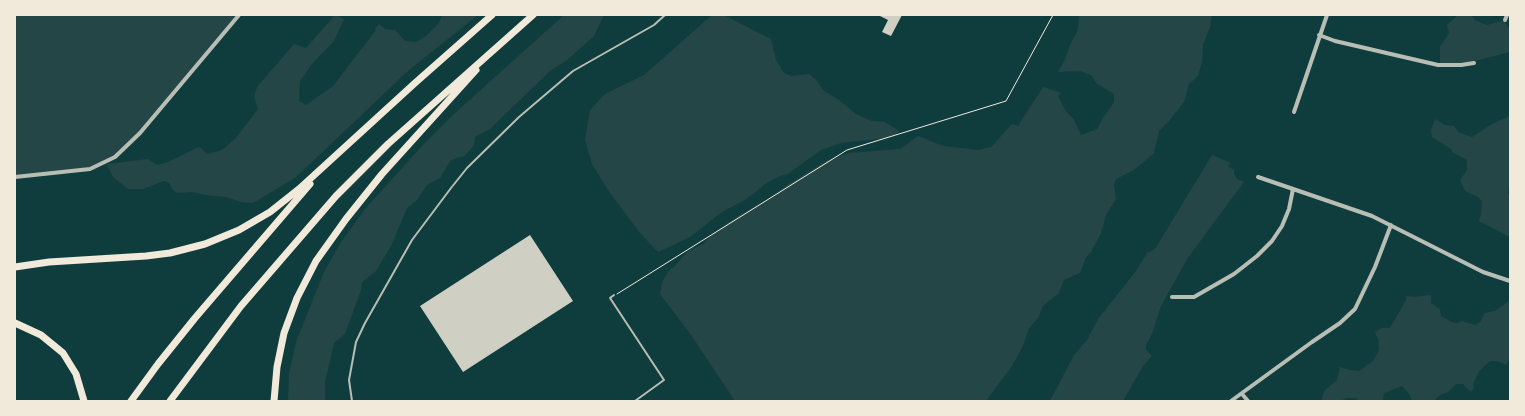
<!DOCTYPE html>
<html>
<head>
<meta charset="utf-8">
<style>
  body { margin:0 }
  #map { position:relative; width:1525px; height:416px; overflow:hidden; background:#0f3d3e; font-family:"Nunito Sans",sans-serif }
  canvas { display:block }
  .frame { position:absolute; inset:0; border:16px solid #f1e9da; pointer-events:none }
</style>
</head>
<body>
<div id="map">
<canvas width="1525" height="416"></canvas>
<div class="frame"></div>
</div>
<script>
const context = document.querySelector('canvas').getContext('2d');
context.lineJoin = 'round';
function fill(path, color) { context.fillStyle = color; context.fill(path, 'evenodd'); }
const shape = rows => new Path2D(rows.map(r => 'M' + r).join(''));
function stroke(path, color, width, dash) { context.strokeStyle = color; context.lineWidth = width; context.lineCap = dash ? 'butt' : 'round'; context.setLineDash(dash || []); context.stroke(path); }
const green = shape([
  [15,15,240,15,144,127,120,152,105,162,83,169,15,176],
  [335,15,344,19,334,41,312,64,300,81,299,101,306,105,333,86,376,30,375,29,379,24,385,29,395,30,405,41,416,42,426,36,439,23,442,15,478,15,409,70,295,178,253,203,241,202,226,197,205,195,192,192,177,193,173,190,169,183,164,181,143,189,128,189,113,177,107,164,148,159,157,165,168,162,199,147,208,154,222,150,235,139,258,109,254,97,257,87,294,44,306,48],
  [564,15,604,15,594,36,566,61,551,70,490,129,475,137,474,146,464,156,451,160,440,178,427,185,417,200,407,208,391,246,376,271,362,282,361,290,345,334,334,343,325,382,325,401,288,401,289,374,296,342,324,272,341,242,365,209,421,147,455,113],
  [712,15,724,15,769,38,771,39,776,60,784,73,791,76,809,74,816,80,824,91,839,100,856,114,872,121,885,122,899,131,898,133,888,138,841,143,821,150,788,174,780,176,768,182,745,200,722,212,690,237,658,252,640,233,610,193,592,164,585,140,590,110,605,94,644,75],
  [1079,15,1212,15,1210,27,1203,45,1202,62,1198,76,1189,84,1184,102,1168,122,1159,131,1154,153,1134,170,1116,179,1114,184,1116,199,1106,215,1101,233,1091,252,1086,257,1080,273,1064,280,1059,293,1043,306,1038,318,1029,328,1023,346,1012,366,986,401,735,401,691,335,660,294,663,280,671,268,674,267,687,252,705,243,710,236,736,217,772,197,784,187,828,160,849,153,900,149,918,136,943,146,978,150,991,147,1012,124,1018,126,1043,87,1061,93,1058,96,1065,110,1074,120,1081,135,1097,129,1103,118,1114,102,1114,94,1097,84,1091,75,1080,71,1058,72,1065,60,1070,45,1078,30],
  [1458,15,1471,15,1475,20,1487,25,1504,20,1507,26,1510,28,1510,52,1460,65,1440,64,1440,47,1449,33,1447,25],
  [1510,116,1510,180,1508,193,1510,196,1510,237,1479,221,1481,215,1482,201,1478,197,1465,191,1460,180,1467,170,1467,160,1452,152,1451,149,1432,137,1431,130,1435,119,1445,125,1454,126,1458,132,1472,137,1492,124],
  [1212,155,1231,163,1228,166,1230,168,1234,169,1234,174,1237,179,1244,182,1187,259,1161,306,1152,334,1146,345,1146,350,1152,356,1143,366,1123,401,1050,401,1074,355,1087,340,1098,319,1136,271,1147,253,1155,249],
  [1431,295,1431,303,1440,309,1441,316,1452,322,1457,323,1462,321,1475,325,1480,322,1485,313,1495,311,1510,300,1510,358,1506,365,1497,361,1490,361,1480,370,1474,382,1473,390,1471,392,1463,384,1456,384,1448,392,1440,395,1434,401,1412,401,1410,395,1402,386,1384,393,1383,401,1359,401,1355,398,1347,398,1340,401,1321,401,1325,390,1337,380,1340,367,1350,370,1359,371,1373,361,1379,350,1378,339,1375,332,1382,328,1390,328,1406,300,1406,296,1413,297]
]);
const building = shape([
  [878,15,902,15,891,36,882,32,888,20],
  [530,235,573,301,463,372,420,306]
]);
const path = shape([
  [617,294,847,150,1006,101,1053,15]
]);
const service = shape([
  [614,295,610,298,664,380,635,401],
  [352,401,349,380,356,342,365,323,412,240,451,188,467,168,519,117,573,71,654,25,665,15]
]);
const minor = shape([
  [1505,20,1507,15],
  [1319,35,1335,41,1438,65,1461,65,1474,63],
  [1294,112,1327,15],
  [15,177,90,169,115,157,140,133,239,15],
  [1258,177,1372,216,1483,272,1510,281],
  [1172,297,1194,297,1234,274,1257,256,1272,241,1282,226,1289,209,1293,189],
  [1242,394,1248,401],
  [1231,401,1312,342,1340,323,1355,309,1375,267,1391,225]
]);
const motorway = shape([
  [15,267,49,262,146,256,170,253,205,244,239,230,270,212,299,189,415,83,492,15],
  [15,323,41,335,63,353,76,374,84,401],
  [131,401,158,364,195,318,310,184],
  [170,401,241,306,336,196,388,144,533,15],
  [274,401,277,367,284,333,297,298,316,261,346,219,382,174,476,70]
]);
fill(green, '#244646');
fill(building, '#cfcfc3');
stroke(path, '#f1e9da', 1);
stroke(service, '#b8beb3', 2);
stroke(minor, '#b8beb3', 4);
stroke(motorway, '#f1e9da', 7);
</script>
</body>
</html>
